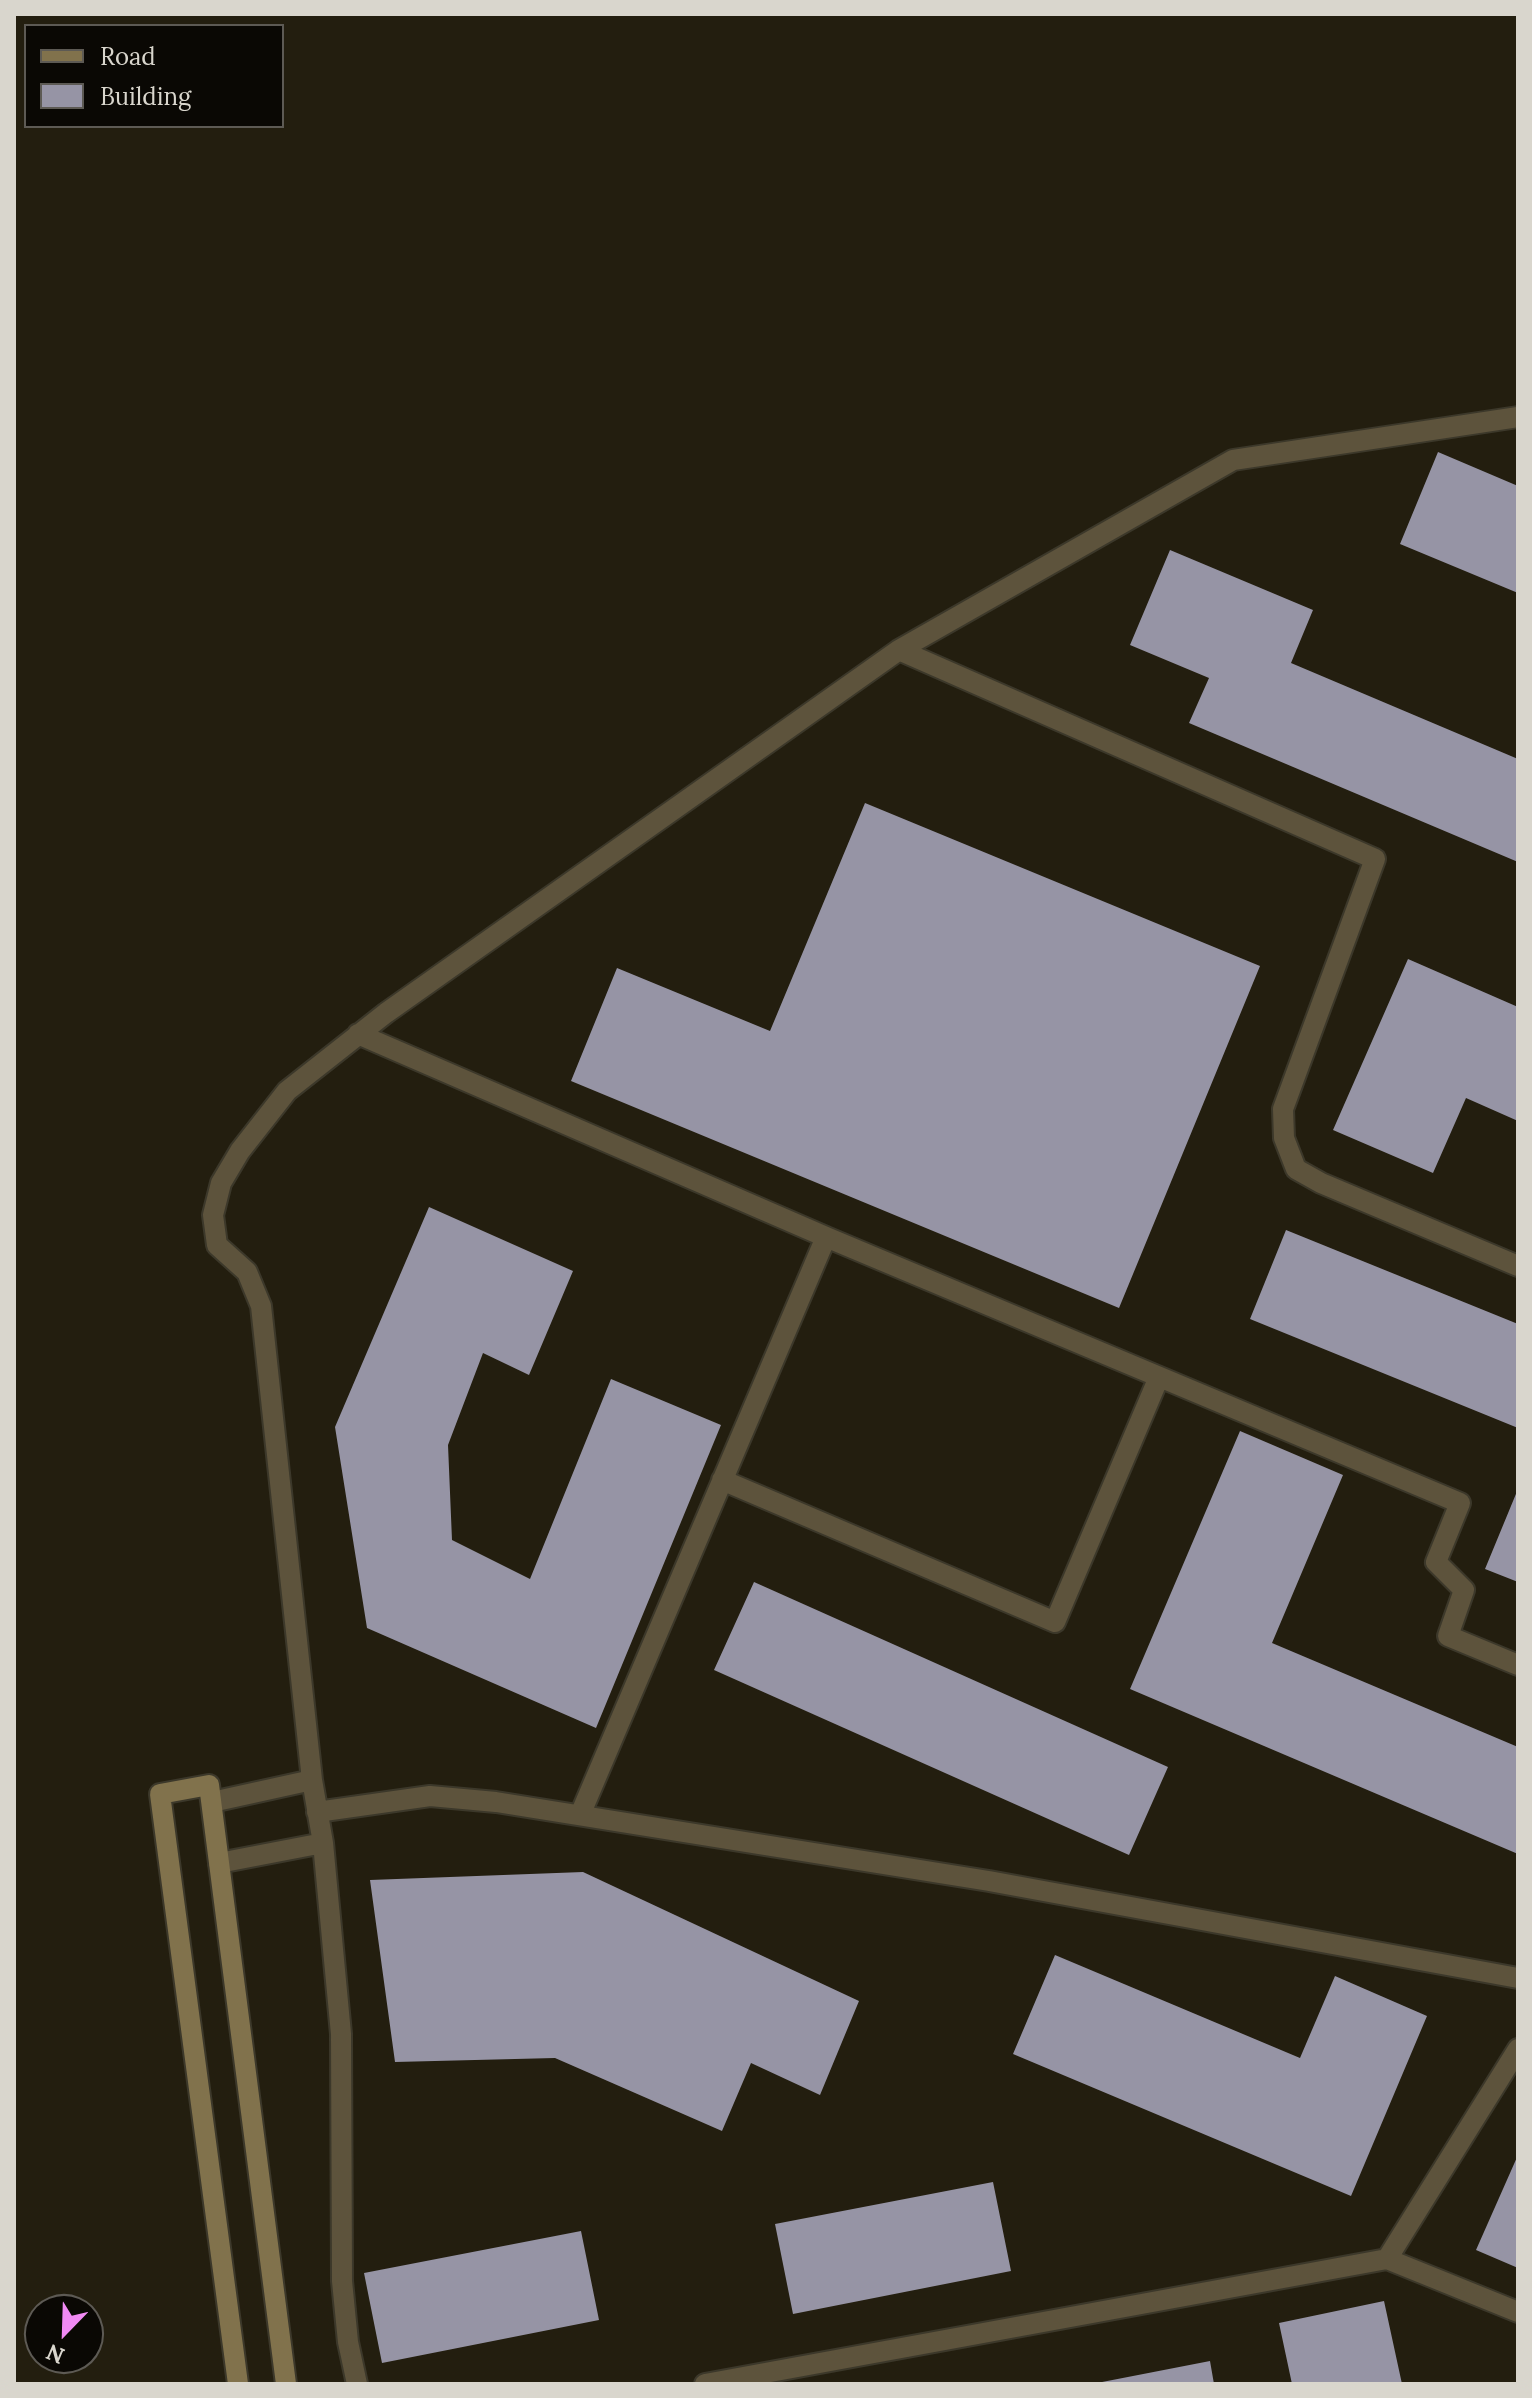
<!DOCTYPE html>
<html>
<head>
<meta charset="utf-8">
<style>
  body { margin:0 }
  #map { position:relative; width:1532px; height:2398px; overflow:hidden; background:#231e0f; font-family:Lora,serif }
  canvas { display:block }
  .frame { position:absolute; inset:0; border:16px solid #d9d6cd; pointer-events:none }
  .legend { position:absolute; left:24px; top:24px; width:260px; height:104px; box-sizing:border-box; background:#0a0804; border:2px solid #5d5a54; margin:0; padding:10px 14px; list-style:none; font-size:24px; color:#d9d6cd }
  .legend li { display:flex; align-items:center; gap:16px; height:40px }
  .legend b { width:40px; border:2px solid #5d5a54 }
  .north { position:absolute; left:24px; top:2294px; width:80px; height:80px; box-sizing:border-box; background:#0a0804; border:2px solid #5d5a54; border-radius:50%; rotate:203deg; font-size:22px; font-weight:700; line-height:32px; text-align:center; color:#d9d6cd }
  .north::after { content:''; display:block; margin:auto; width:28px; height:36px; background:#f18af4; clip-path:polygon(50% 0,100% 100%,50% 72%,0 100%) }
</style>
</head>
<body>
<div id="map">
<canvas width="1532" height="2398"></canvas>
<div class="frame"></div>
<ul class="legend">
<li><b style="height:10px;background:#81724c"></b>Road</li>
<li><b style="height:22px;background:#9694a5"></b>Building</li>
</ul>
<div class="north">N</div>
</div>
<script>
const context = document.querySelector('canvas').getContext('2d');
context.lineJoin = 'round';
function fill(path, color) { context.fillStyle = color; context.fill(path, 'evenodd'); }
const shape = rows => new Path2D(rows.map(r => 'M' + r).join(''));
function stroke(path, color, width, dash) { context.strokeStyle = color; context.lineWidth = width; context.lineCap = dash ? 'butt' : 'round'; context.setLineDash(dash || []); context.stroke(path); }
const building = shape([
  [1438,452,1518,486,1518,593,1400,544],
  [1170,550,1313,610,1291,663,1518,759,1518,862,1189,723,1209,678,1130,645],
  [865,803,1260,966,1119,1308,571,1081,617,968,770,1031],
  [1408,959,1518,1007,1518,1121,1466,1098,1433,1173,1333,1130],
  [429,1207,573,1271,529,1375,483,1353,448,1445,452,1540,530,1579,611,1379,721,1425,596,1728,367,1628,335,1427],
  [1286,1230,1518,1324,1518,1428,1250,1319],
  [1240,1431,1343,1475,1272,1643,1518,1747,1518,1854,1130,1689],
  [1518,1489,1518,1582,1485,1569],
  [754,1582,1168,1767,1129,1855,714,1670],
  [583,1872,859,2001,820,2095,751,2063,722,2131,555,2058,395,2062,370,1880],
  [1055,1955,1300,2058,1335,1976,1427,2016,1351,2196,1013,2054],
  [1518,2155,1518,2268,1476,2250],
  [993,2182,1011,2271,793,2314,775,2224],
  [581,2231,599,2320,382,2363,364,2273],
  [1384,2301,1402,2384,1292,2384,1279,2323],
  [1210,2361,1214,2384,1097,2384,1097,2383]
]);
const lane = shape([
  [899,650,1375,859,1283,1109,1284,1138,1296,1169,1321,1183,1518,1266],
  [358,1034,826,1237],
  [722,1480,1055,1622,1159,1377],
  [312,1780,261,1306,247,1272,217,1245,213,1215,221,1183,240,1151,287,1091,386,1013,899,650,1233,460,1518,417],
  [212,1802,312,1780,323,1843,219,1863],
  [317,1812,430,1796,496,1802,989,1881,1518,1978],
  [580,1815,826,1237,1460,1503,1436,1562,1464,1590,1448,1636,1518,1665],
  [323,1843,341,2034,342,2281,348,2342,357,2384],
  [1387,2259,1518,2312],
  [705,2384,1387,2259,1518,2049]
]);
const secondary = shape([
  [238,2384,160,1794,209,1785,286,2384]
]);
fill(building, '#9694a5');
stroke(lane, '#3c382a', 24);
stroke(secondary, '#3c382a', 24);
stroke(lane, '#5d533c', 20);
stroke(secondary, '#81724c', 20);
</script>
</body>
</html>
